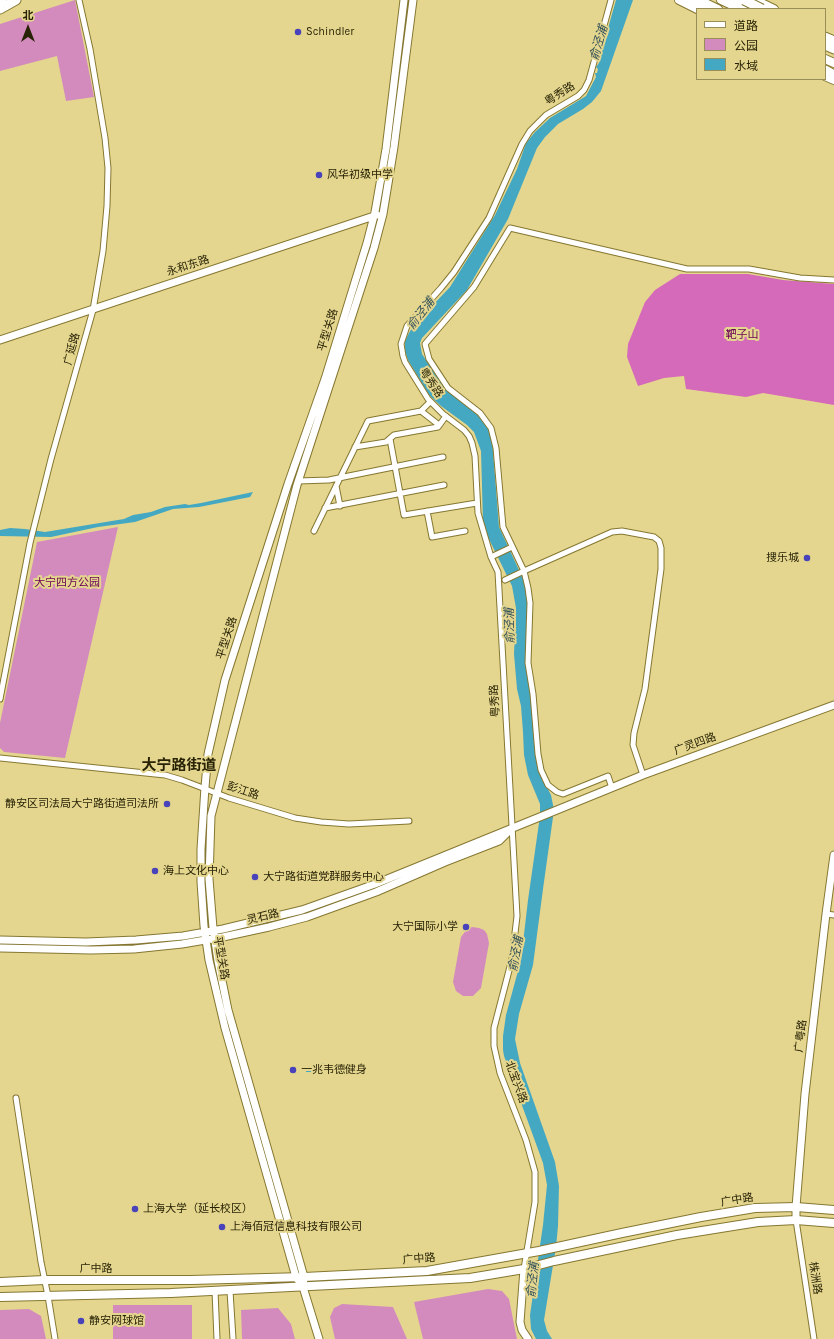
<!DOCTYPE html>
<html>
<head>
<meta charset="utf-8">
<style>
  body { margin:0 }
  #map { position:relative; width:834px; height:1339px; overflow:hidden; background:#e4d68e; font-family:Karla,"Noto Sans SC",sans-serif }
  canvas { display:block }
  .legend { position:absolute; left:696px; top:8px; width:130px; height:72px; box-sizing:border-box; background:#e4d68e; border:1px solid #998e58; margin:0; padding:5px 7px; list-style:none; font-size:12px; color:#292306 }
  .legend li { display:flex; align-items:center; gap:8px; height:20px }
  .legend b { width:20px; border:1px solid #998e58 }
  .north { position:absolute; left:8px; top:8px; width:40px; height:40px; -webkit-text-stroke:3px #e4d68e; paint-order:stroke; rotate:0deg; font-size:11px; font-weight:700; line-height:16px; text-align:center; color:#292306 }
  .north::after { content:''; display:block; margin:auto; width:14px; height:18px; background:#292306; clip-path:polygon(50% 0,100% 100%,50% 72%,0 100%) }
</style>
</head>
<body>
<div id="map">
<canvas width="834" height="1339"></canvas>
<ul class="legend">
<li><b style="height:5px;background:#fff"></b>道路</li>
<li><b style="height:11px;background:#d38bbe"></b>公园</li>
<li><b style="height:11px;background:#44a8c2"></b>水域</li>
</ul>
<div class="north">北</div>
</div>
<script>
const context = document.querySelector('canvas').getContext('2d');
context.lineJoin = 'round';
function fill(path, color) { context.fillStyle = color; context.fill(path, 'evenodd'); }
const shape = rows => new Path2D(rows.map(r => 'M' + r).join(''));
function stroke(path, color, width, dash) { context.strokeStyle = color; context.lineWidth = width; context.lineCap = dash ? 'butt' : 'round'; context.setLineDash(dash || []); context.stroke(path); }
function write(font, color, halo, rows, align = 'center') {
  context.font = font + ' Karla,"Noto Sans SC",sans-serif'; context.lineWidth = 4; context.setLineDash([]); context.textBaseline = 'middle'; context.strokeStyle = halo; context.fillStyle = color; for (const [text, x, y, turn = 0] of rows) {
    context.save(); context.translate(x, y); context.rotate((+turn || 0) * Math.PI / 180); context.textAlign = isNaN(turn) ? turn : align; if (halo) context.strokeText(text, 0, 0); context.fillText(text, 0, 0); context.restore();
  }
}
const green = shape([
  [75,0,94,97,66,101,57,56,0,71,0,24],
  [118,527,65,758,4,752,0,748,0,723,37,542],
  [472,927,479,928,484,930,487,934,489,943,481,988,473,996,463,996,456,991,453,982,461,937,467,929],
  [488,1289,502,1291,509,1299,517,1339,423,1339,414,1302],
  [342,1304,393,1307,407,1339,335,1339,330,1317,334,1308],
  [113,1305,192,1305,192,1339,113,1339],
  [278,1308,291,1324,295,1339,242,1339,241,1310],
  [29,1309,41,1316,46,1339,0,1339,0,1310]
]);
const forest = shape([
  [680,274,748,274,783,280,834,284,834,405,763,393,746,397,686,389,684,376,664,378,638,386,627,357,628,344,645,302,655,290]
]);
const water = shape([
  [616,0,633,0,601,91,592,102,583,109,558,124,545,137,537,148,508,219,467,290,422,338,420,343,422,354,445,389,479,415,488,427,492,438,499,527,525,583,527,593,527,625,536,758,541,776,551,795,554,810,543,889,533,965,519,1014,515,1039,520,1063,555,1162,559,1186,558,1226,556,1247,544,1320,547,1331,552,1339,536,1339,531,1329,530,1315,543,1225,547,1185,543,1163,504,1056,503,1050,503,1036,506,1015,521,960,528,900,540,816,540,804,528,775,524,755,523,732,521,706,517,689,514,654,516,608,512,586,486,533,483,522,481,451,474,432,467,425,441,406,429,395,408,360,405,351,405,341,409,333,414,325,450,287,495,215,517,169,526,143,535,132,550,118,586,96,596,77,595,73,597,73,598,69,596,67,599,63,603,46],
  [253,492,250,497,199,507,173,509,135,522,98,527,51,537,0,536,0,530,10,528,25,529,45,532,124,519,133,515,151,512,165,507,185,504,189,505,201,503],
  [320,1063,333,1063,333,1072,306,1072,306,1068,312,1067]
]);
const street = shape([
  [421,411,439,425],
  [390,439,404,515,477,503],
  [355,447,386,442,394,435,438,427,446,416],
  [298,481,329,480,443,457],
  [336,486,340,506],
  [325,508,444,485],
  [427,511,432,537,465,531],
  [314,531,368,421,421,411,430,402],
  [491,557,512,547],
  [505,580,524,571,528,588,530,603,528,663,533,694,538,754,541,770,548,785,557,792,563,794,608,776,612,788],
  [0,699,30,543,51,459,93,310,103,251,107,206,108,168,105,138,90,49,79,0],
  [0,758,165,775,182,780,229,798,295,818,321,822,349,824,409,821],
  [643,775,633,745,634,733,645,689,661,569,661,548,659,541,654,537,622,531,612,532,524,571,503,527,496,448,491,428,480,413,448,388,429,359,425,344,474,287,510,228,687,269,749,269,800,278,834,280],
  [826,914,834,915],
  [16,1098,41,1262,48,1296,55,1339],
  [796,1220,814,1339],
  [524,1269,535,1202,535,1172,526,1140,500,1073,494,1046,494,1028,512,959,517,916,498,572,491,557,478,513,475,456,472,443,469,436,464,430,443,414,428,399,405,362,403,356,401,344,407,326,441,288,454,272,489,218,522,144,530,131,546,115,578,96,584,90,589,80,611,0],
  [215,1291,217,1339],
  [230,1291,233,1339]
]);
const secondary = shape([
  [0,340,377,215],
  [0,940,86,942,136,940,183,936,223,929,302,910,375,884,643,775,834,705],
  [0,948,91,950,134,949,182,944,223,937,269,927,307,917,376,892,445,862,499,841,509,831],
  [796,1220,796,1207,805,1094,826,914,834,855],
  [524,1269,520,1322,522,1330,528,1339],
  [298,1280,296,1277,225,1028,209,960,204,926,201,882,201,849,205,787,208,754,225,680,288,484,325,379,367,243,375,212,386,149,404,0],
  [319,1339,303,1287,304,1277,228,1010,218,961,213,928,209,879,211,816,297,485,374,248,383,214,394,147,413,0]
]);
const primary = shape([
  [679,0,697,9],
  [721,0,738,8],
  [755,0,774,9],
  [0,1,2,0],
  [701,1,718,9],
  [825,59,834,63],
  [825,76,834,80],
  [0,1282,45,1280,191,1280,304,1277,427,1271,539,1251,622,1233,701,1217,755,1208,796,1207,834,1210],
  [0,1297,171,1293,470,1278,524,1269,554,1261,677,1235,758,1222,796,1220,834,1223]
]);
const highway = shape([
  [689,0,708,9],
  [731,0,750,9],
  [0,9,16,0],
  [825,37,834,41],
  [825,45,834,49],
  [825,70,834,75]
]);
const highwayBridge = shape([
  [744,0,762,9]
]);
const markers = [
  [298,32,4,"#4843ba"],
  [319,175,4,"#4843ba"],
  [807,558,4,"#4843ba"],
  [167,804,4,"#4843ba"],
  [155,871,4,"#4843ba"],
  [255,877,4,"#4843ba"],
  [466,927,4,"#4843ba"],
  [293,1070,4,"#4843ba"],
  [135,1209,4,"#4843ba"],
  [222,1227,4,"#4843ba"],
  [81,1321,4,"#4843ba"]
];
const poiNames = [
  ["Schindler",306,32],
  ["风华初级中学",327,175],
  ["搜乐城",799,558,"right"],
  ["静安区司法局大宁路街道司法所",159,804,"right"],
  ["海上文化中心",163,871],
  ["大宁路街道党群服务中心",263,877],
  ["大宁国际小学",458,927,"right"],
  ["一兆韦德健身",301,1070],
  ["上海大学（延长校区）",143,1209],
  ["上海佰冠信息科技有限公司",230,1227],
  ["静安网球馆",89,1321]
];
const streetNames = [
  ["粤秀路",560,94,-33],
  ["永和东路",188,266,-18],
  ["平型关路",328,330,-73],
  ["广延路",72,349,-75],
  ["粤秀路",431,383,56],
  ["平型关路",227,638,-72],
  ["粤秀路",495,701,-93],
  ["广灵四路",695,744,-20],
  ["彭江路",243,791,18],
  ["灵石路",263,917,-14],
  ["平型关路",221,958,80],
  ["广粤路",801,1036,-83],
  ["北宝兴路",516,1082,70],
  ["广中路",737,1200,-9],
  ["广中路",419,1259,-5],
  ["广中路",96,1269],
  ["株洲路",815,1278,81]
];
const parkNames = [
  ["靶子山",742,335],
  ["大宁四方公园",67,583]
];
const waterNames = [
  ["俞泾浦",599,43,-74],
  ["俞泾浦",421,314,-52],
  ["俞泾浦",510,626,-91],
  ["俞泾浦",516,954,-79],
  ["俞泾浦",533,1280,-84]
];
const districtNames = [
  ["大宁路街道",179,766]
];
fill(green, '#d38bbe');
fill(forest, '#d66aba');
fill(water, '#44a8c2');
stroke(street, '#857731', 7);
stroke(secondary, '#857731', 9);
stroke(primary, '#857731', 10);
stroke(highway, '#857731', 11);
stroke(street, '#fff', 5);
stroke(secondary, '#fff', 7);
stroke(primary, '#fff', 8);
stroke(highway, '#fff', 9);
stroke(highwayBridge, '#857731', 11, []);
stroke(highwayBridge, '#fff', 9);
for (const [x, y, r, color] of markers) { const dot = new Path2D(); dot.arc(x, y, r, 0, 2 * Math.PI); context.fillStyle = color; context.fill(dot); stroke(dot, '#e4d68e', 1.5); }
write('11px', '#292306', '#e4d68e', poiNames, 'left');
write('11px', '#292306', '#e4d68e', streetNames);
write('11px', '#6a0056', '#e4d68e', parkNames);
write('italic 12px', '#325059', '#e4d68e', waterNames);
write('bold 15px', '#292306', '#e4d68e', districtNames);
</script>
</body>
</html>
